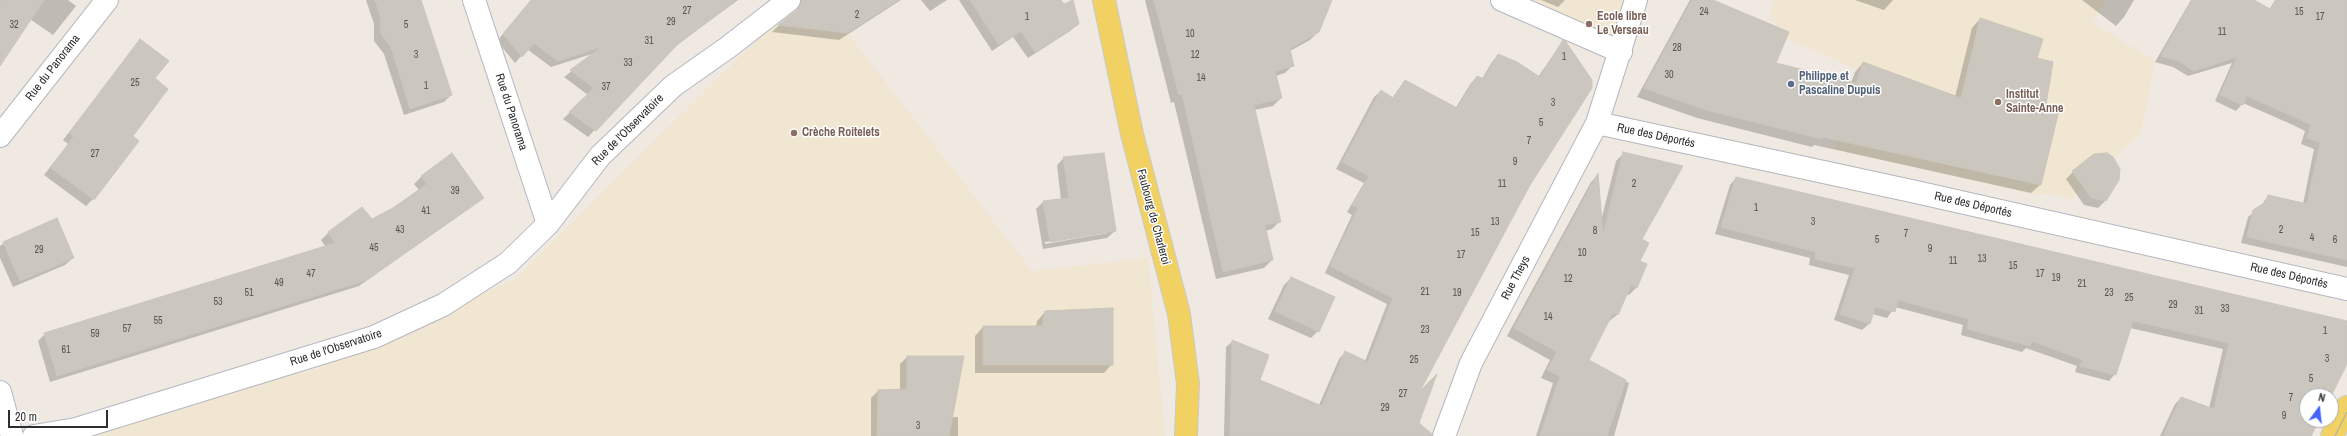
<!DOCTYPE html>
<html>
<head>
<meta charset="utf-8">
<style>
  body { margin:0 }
  #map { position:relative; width:2347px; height:436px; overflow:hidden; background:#efe9e1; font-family:"Archivo Narrow",sans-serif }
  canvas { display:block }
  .north { position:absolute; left:2299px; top:388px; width:40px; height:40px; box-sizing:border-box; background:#fff; border:1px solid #ababab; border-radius:50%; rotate:15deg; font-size:11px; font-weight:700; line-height:16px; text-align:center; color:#2e2e2e }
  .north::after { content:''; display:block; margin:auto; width:14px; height:18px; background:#4264fb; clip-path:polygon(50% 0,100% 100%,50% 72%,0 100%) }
  .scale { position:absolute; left:8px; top:410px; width:100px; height:18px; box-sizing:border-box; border:2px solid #2e2e2e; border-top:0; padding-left:5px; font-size:12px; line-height:14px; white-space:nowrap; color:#2e2e2e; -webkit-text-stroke:3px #fff; paint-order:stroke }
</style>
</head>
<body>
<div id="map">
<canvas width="2347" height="436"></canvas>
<div class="north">N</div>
<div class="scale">20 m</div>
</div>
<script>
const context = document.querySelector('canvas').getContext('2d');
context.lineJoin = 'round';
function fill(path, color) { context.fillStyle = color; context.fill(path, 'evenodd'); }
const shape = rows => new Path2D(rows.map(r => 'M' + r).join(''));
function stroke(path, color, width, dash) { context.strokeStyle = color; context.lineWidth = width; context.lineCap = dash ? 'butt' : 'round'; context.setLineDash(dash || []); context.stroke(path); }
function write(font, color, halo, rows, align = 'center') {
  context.font = font + ' "Archivo Narrow",sans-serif'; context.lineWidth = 3; context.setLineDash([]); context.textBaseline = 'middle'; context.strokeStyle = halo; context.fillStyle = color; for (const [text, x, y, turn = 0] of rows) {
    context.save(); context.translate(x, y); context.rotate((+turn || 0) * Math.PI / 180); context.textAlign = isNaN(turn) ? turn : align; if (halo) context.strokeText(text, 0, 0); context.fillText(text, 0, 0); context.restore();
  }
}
const education = shape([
  [1508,0,1625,0,1612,47],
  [1774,0,2107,0,2092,23,2155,61,2141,133,2071,199,2049,193,2036,195,1834,149,1860,71,1788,39,1770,15],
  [828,8,1032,271,1148,258,1165,436,100,436,104,429,242,378,309,372,515,279,788,9]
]);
const shadow = shape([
  [0,0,68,0,76,6,53,35,30,19,0,49],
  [366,0,420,0,451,95,444,102,404,115,384,54,374,41,374,24],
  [532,0,738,0,670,50,588,137,563,119,588,95,564,77,595,53,551,67,527,49,515,63,497,41],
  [821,0,901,0,839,40,772,32,778,26],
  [921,0,947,0,930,11],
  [959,0,1060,0,1063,5,1072,0,1078,24,1070,31,1028,58,1013,37,992,51],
  [1145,0,1331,0,1318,32,1310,40,1290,51,1293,65,1285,73,1276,76,1281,98,1273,106,1254,110,1280,221,1272,229,1265,231,1272,260,1264,268,1216,279,1174,102,1171,103],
  [1541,0,1565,0,1558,7],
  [1690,0,1710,0,1774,63,1851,83,1855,72,1863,63,1955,97,1972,28,1980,19,2036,59,2044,105,2059,107,2040,185,2031,193,1814,145,1812,147,1697,118,1637,97],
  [1855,0,1893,0,1884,10],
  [2082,0,2134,0,2124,17,2116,26],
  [2191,0,2252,0,2269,10,2275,0,2339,0,2347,5,2347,267,2241,243,2248,217,2261,206,2268,196,2303,204,2314,149,2301,144,2305,131,2293,125,2243,103,2236,111,2215,101,2232,63,2188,76,2173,67,2155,62],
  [141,40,154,78,132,136,93,199,86,206,44,175,68,144,63,140],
  [1563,41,1529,184,1416,394,1413,436,1224,436,1226,347,1233,341,1258,380,1319,405,1339,359,1345,352,1365,361,1387,304,1325,273,1352,215,1347,212,1364,183,1336,169,1374,97,1381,91,1392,98,1405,81,1455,109,1471,83,1477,77,1482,79,1492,62,1498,55,1538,77],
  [1624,153,1640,239,1639,262,1646,265,1636,288,1629,295,1626,294,1617,315,1608,322,1588,361,1629,383,1614,436,1536,436,1553,383,1541,378,1550,360,1507,336,1591,182,1597,176,1601,221,1616,161],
  [452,155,482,198,359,286,50,382,38,341,45,334,326,247,321,240,328,233,362,209,372,220,393,208,419,190,414,184,421,177],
  [1064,158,1115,231,1107,238,1043,249,1036,209,1043,202,1061,200,1057,165],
  [1108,231,1108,233,1045,244,1045,242],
  [2073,172,2105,201,2098,208,2084,205,2066,179],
  [1736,178,2347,322,2347,363,2331,396,2307,396,2307,420,2319,420,2311,436,2160,436,2175,404,2181,398,2209,408,2223,349,2130,328,2115,374,2109,381,2075,372,2077,366,2026,348,2022,352,1961,335,1963,325,1895,307,1887,318,1872,314,1869,324,1862,330,1834,320,1849,275,1809,265,1810,258,1715,234,1730,185],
  [4,243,73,258,65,265,13,287,0,258,0,246],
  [1291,278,1318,331,1311,338,1268,319,1284,285],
  [1045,312,1112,364,1104,373,975,373,975,336,983,327,1036,327,1037,321],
  [907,357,952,417,958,417,958,436,871,436,871,398,878,391,900,390,900,364]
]);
const building = shape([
  [0,0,44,0,0,66,0,0],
  [375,0,421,0,452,95,410,109,391,47,381,34,380,16,375,0],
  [531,0,736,0,677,45,596,131,569,112,594,88,570,70,603,46,558,61,534,43,522,57,503,34,531,0],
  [801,0,899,0,847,33,778,25,797,10,801,0],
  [970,0,1061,0,1064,4,1073,0,1079,24,1035,52,1021,31,999,45,970,0],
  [1154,0,1332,0,1319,32,1290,49,1294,66,1275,71,1282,98,1254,105,1281,222,1265,225,1273,260,1223,272,1182,94,1179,95,1154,0],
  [1692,0,1713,0,1789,32,1776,63,1856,83,1863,62,1961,98,1980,18,2043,39,2037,58,2053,62,2046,104,2060,106,2041,185,1822,137,1822,139,1706,110,1644,88,1692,0],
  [2192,0,2254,0,2270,9,2276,0,2347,0,2347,260,2247,237,2253,210,2266,202,2268,195,2307,204,2320,143,2307,138,2311,125,2299,119,2247,96,2243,105,2220,95,2237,57,2194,71,2179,61,2161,56,2192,0],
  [140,39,169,61,155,78,168,89,133,136,139,141,94,200,51,168,74,136,69,133,140,39],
  [1563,40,1566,42,1592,80,1592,88,1530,185,1420,391,1437,374,1419,423,1432,434,1432,436,1230,436,1232,340,1269,355,1260,380,1322,406,1345,351,1368,362,1393,298,1330,266,1358,208,1352,205,1369,176,1342,162,1381,90,1393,98,1405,80,1457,108,1477,76,1484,79,1498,54,1517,62,1540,77,1563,40],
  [1623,152,1683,166,1642,239,1649,243,1640,261,1647,264,1637,288,1631,285,1618,315,1613,313,1589,360,1626,380,1607,436,1540,436,1560,376,1547,370,1557,352,1514,328,1598,173,1603,235,1623,152],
  [452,153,484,198,367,280,57,376,44,333,335,243,328,232,362,207,372,219,393,208,427,184,421,176,452,153],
  [1104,153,1116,231,1050,242,1043,201,1069,198,1063,157,1104,153],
  [2107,153,2113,157,2120,169,2119,180,2106,201,2091,198,2072,171,2094,154,2107,153],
  [1736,177,2347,321,2347,364,2331,396,2307,396,2307,420,2319,420,2311,436,2163,436,2181,397,2214,409,2229,343,2133,321,2116,375,2080,366,2083,360,2032,341,2030,346,1967,329,1969,319,1898,300,1895,312,1875,307,1870,324,1840,314,1855,268,1815,259,1816,252,1721,227,1736,177],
  [57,218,74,258,20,281,3,242,57,218],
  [1291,277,1335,297,1319,332,1275,311,1291,277],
  [1113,308,1113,365,983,365,983,326,1042,326,1045,311,1113,308],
  [907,356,964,356,949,436,877,436,878,390,907,389,907,356]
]);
const minor = shape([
  [474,0,548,224],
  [1502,0,1621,52],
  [1597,123,1916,192,2347,289],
  [0,136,107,0],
  [0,392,12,436],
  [34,436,76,429,374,337,443,305,508,263,548,224,600,156,673,86,727,48,789,0],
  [1444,436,1471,363,1597,123,1636,0]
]);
const major = shape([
  [1104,0,1132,134,1179,314,1188,384,1186,436],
  [2332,436,2347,407]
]);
const tram = shape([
  [2335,436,2347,412]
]);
const markers = [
  [1589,24,4,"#8d6e63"],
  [1791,84,4,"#5c6f8a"],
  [1998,102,4,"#8d6e63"],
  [794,133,4,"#8d6e63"]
];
const numberNames = [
  ["27",687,11],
  ["24",1704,12],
  ["15",2299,12],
  ["2",857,15],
  ["1",1027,17],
  ["17",2320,17],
  ["29",671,22],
  ["32",14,25],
  ["5",406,25],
  ["11",2222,32],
  ["10",1190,34],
  ["31",649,41],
  ["28",1677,48],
  ["3",416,55],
  ["12",1195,55],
  ["1",1564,57],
  ["33",628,63],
  ["30",1669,75],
  ["14",1201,78],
  ["25",135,83],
  ["1",426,86],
  ["37",606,87],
  ["3",1553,103],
  ["5",1541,123],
  ["7",1529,141],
  ["27",95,154],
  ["9",1515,162],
  ["11",1502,184],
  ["2",1634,184],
  ["39",455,191],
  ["1",1756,208],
  ["41",426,211],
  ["13",1495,222],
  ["3",1813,222],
  ["43",400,230],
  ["2",2281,230],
  ["8",1595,231],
  ["15",1475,233],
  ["7",1906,234],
  ["4",2312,238],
  ["5",1877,240],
  ["6",2335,240],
  ["45",374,248],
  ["9",1930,249],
  ["29",39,250],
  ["10",1582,253],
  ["17",1461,255],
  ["13",1982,259],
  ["11",1953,261],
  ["15",2013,266],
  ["47",311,274],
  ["17",2040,274],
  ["19",2056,278],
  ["12",1568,279],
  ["49",279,283],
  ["21",2082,284],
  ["21",1425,292],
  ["51",249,293],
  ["19",1457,293],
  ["23",2109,293],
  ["25",2129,298],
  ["53",218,302],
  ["29",2173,305],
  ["33",2225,309],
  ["31",2199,311],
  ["14",1548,317],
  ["55",158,321],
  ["57",127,329],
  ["23",1425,330],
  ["1",2325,331],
  ["59",95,334],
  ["61",66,350],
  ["3",2327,359],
  ["25",1414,360],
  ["5",2311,379],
  ["27",1403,394],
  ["7",2291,398],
  ["29",1385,408],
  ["9",2284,416],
  ["3",918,426]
];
const educationNames = [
  ["Ecole libre",1597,17],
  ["Le Verseau",1597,31],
  ["Institut",2006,95],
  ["Sainte-Anne",2006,109],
  ["Crèche Roitelets",802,133]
];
const streetNames = [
  ["Rue du Panorama",53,68,-52],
  ["Rue du Panorama",511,112,72],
  ["Rue de l'Observatoire",628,130,-45],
  ["Rue des Déportés",1656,136,12],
  ["Rue des Déportés",1973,205,13],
  ["Faubourg de Charleroi",1153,217,75],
  ["Rue des Déportés",2289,276,13],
  ["Rue Theys",1516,278,-62],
  ["Rue de l'Observatoire",336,348,-18]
];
const serviceNames = [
  ["Philippe et",1799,77],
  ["Pascaline Dupuis",1799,91]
];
fill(education, '#f0e6d1');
fill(shadow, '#0003');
fill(building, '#cbc7bf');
stroke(building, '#cbc5ba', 1);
stroke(minor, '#b4b7c1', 24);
stroke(major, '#c9c9c9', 24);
stroke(minor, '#fff', 22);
stroke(major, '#f2d163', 22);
stroke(tram, '#a3a6b8', 1);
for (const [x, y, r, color] of markers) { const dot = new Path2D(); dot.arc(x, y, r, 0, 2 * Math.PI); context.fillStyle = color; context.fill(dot); stroke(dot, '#fff', 1.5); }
write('10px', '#555452', null, numberNames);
write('bold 12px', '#785e54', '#fff', educationNames, 'left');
write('12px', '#2e2e2e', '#fff', streetNames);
write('bold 12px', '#4e5e75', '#fff', serviceNames, 'left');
</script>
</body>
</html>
